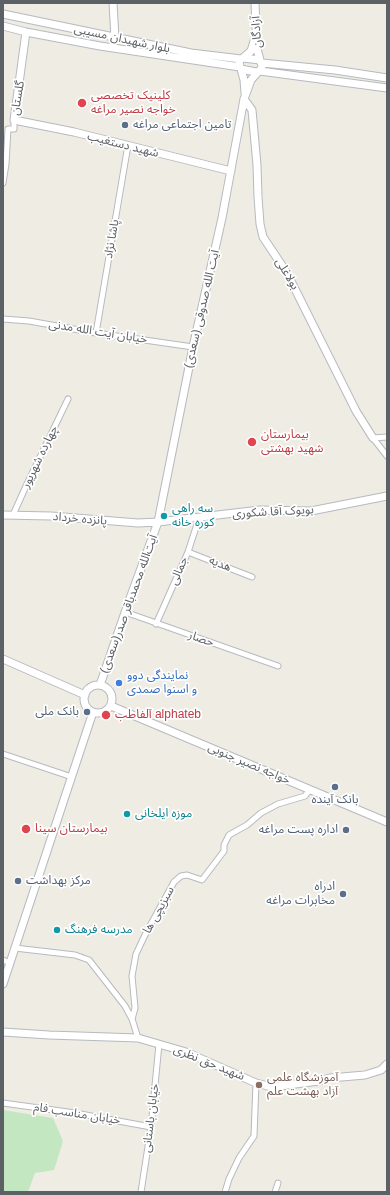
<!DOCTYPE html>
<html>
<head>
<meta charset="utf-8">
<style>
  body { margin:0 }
  #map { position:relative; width:390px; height:1195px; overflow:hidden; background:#efece4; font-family:Arial,sans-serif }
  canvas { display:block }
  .frame { position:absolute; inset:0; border:4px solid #5c6165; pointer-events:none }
</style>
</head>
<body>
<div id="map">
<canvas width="390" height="1195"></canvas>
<div class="frame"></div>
</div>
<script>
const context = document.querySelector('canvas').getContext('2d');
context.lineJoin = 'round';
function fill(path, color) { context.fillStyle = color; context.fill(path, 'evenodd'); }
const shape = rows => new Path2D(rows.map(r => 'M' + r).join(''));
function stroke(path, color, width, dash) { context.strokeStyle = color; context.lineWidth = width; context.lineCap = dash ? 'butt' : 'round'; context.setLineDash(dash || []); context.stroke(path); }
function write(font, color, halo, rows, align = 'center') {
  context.font = font + ' Arial,"Noto Sans Arabic",sans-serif'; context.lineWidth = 3.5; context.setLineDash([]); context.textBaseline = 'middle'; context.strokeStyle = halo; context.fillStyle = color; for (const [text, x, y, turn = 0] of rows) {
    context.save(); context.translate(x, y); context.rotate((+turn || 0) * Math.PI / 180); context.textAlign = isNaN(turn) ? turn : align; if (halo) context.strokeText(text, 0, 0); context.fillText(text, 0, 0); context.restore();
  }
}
const green = shape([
  [3,1110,53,1118,63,1141,54,1170,35,1173,28,1192,3,1192]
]);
const street = shape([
  [3,183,6,164,8,129,14,129,14,120],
  [3,319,29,321,96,333,193,347],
  [96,333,128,145],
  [373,438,387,456],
  [373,438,387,437],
  [13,515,26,486,68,399],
  [188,552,252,577],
  [125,612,278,666],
  [156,624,188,552,199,518],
  [3,754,72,777],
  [15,948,75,955,89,960,125,1006,132,1019,138,1038],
  [3,960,10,963],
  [132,1019,135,1008,132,976,136,954,145,935,174,882,181,876,187,875,202,880,224,851,224,845,229,835,247,825,261,813,278,804,305,796,310,789],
  [3,1103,75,1113,151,1127],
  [141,1192,151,1127,159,1044],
  [225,1192,229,1179,239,1158,254,1136,256,1083],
  [275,1192,278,1183]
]);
const secondary = shape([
  [113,3,115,38],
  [255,3,257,49,260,60],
  [3,14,191,53,241,59],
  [3,26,26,32,100,46,240,67],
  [26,32,14,120,74,132,231,171],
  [243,58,260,60,262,66,261,69,259,71,256,72,241,69,240,67,239,61,243,58],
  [243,58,251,51,255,38],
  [262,63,335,70,387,78],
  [241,69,244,80,245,93],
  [260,71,387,88],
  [244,99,252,110,257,165,258,197,260,224,263,237,287,273,356,411,373,438],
  [3,515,51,516,138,523,158,522,260,510,311,511,387,496],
  [3,659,85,695],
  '84 699a14 14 0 1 1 28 0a14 14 0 1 1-28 0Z',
  [100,685,129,601,158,522,193,347,222,218,244,99,251,80,259,71],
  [111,706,387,822],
  [3,984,93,712],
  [3,1032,49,1035,138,1038,186,1052,256,1083,272,1087,319,1081,330,1078,365,1075,381,1070,387,1064]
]);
const markers = [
  [82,103,5,"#e0444e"],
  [125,125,4,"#5c6f8a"],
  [252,442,5,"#e0444e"],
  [164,516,4,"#0f9aa8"],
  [119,683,4,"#3f7fe0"],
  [87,712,4,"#5c6f8a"],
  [106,715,5,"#e0444e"],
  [335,787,4,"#5c6f8a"],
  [127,814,4,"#0f9aa8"],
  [26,829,5,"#e0444e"],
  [346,830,4,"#5c6f8a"],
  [18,881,4,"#5c6f8a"],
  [343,894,4,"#5c6f8a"],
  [57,930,4,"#0f9aa8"],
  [259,1085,4,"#8d6e63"]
];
const streetNames = [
  ["آزادگان",257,32,-94],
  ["بلوار شهیدان مسیبی",122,39,12],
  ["گلستان",18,98,-81],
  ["شهید دستغیب",123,145,14],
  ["پاشا نژاد",112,239,-80],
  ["بولاغلی",287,274,59],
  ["آیت الله صدوقی (سعدی)",202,309,-77],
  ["خیابان آیت الله مدنی",98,332,9],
  ["چهارده شهریور",40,457,-64],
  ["بویوک آقا شکوری",273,512,-3],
  ["پانزده خرداد",80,519,5],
  ["هدیه",220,564,21],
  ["جمالی",179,571,-67],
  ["آیت‌الله محمدباقر صدر(سعدی)",129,604,-70],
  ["حصار",201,639,19],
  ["خواجه نصیر جنوبی",249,764,23],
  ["سبزیچی ها",159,910,-61],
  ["شهید حق نظری",209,1063,22],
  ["خیابان مناسب فام",77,1114,9],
  ["خیابان باستانی",151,1118,-83]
];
const healthNames = [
  ["کلینیک تخصصی",91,96],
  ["خواجه نصیر مراغه",91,110],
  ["بیمارستان",261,435],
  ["شهید بهشتی",261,449],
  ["آلفاطب alphateb",115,715],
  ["بیمارستان سینا",35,829]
];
const serviceNames = [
  ["تامین اجتماعی مراغه",133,125,"left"],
  ["بانک ملی",79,712],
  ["بانک آینده",335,800,"center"],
  ["اداره پست مراغه",338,830],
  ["مرکز بهداشت",26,881,"left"],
  ["ادراه",335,887],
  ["مخابرات مراغه",335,901]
];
const cultureNames = [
  ["سه راهی",172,509],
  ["کوره خانه",172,523],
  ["موزه ایلخانی",135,814],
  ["مدرسه فرهنگ",65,930]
];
const shopNames = [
  ["نمایندگی دوو",127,676],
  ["و اسنوا صمدی",127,690]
];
const educationNames = [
  ["آموزشگاه علمی",267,1078],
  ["آزاد بهشت علم",267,1092]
];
fill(green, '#c3e7c1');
stroke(street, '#b7babe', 7);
stroke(secondary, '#b6babf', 9);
stroke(street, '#fff', 5);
stroke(secondary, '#fff', 7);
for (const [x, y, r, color] of markers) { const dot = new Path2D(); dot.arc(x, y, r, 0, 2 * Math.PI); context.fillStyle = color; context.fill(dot); stroke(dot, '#fff', 1.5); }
write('12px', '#5c6165', '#fff', streetNames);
write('12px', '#be3a42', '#fff', healthNames, 'left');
write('12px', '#4e5e75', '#fff', serviceNames, 'right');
write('12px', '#0d838f', '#fff', cultureNames, 'left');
write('12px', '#366cbe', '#fff', shopNames, 'left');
write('12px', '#785e54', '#fff', educationNames, 'left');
</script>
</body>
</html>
